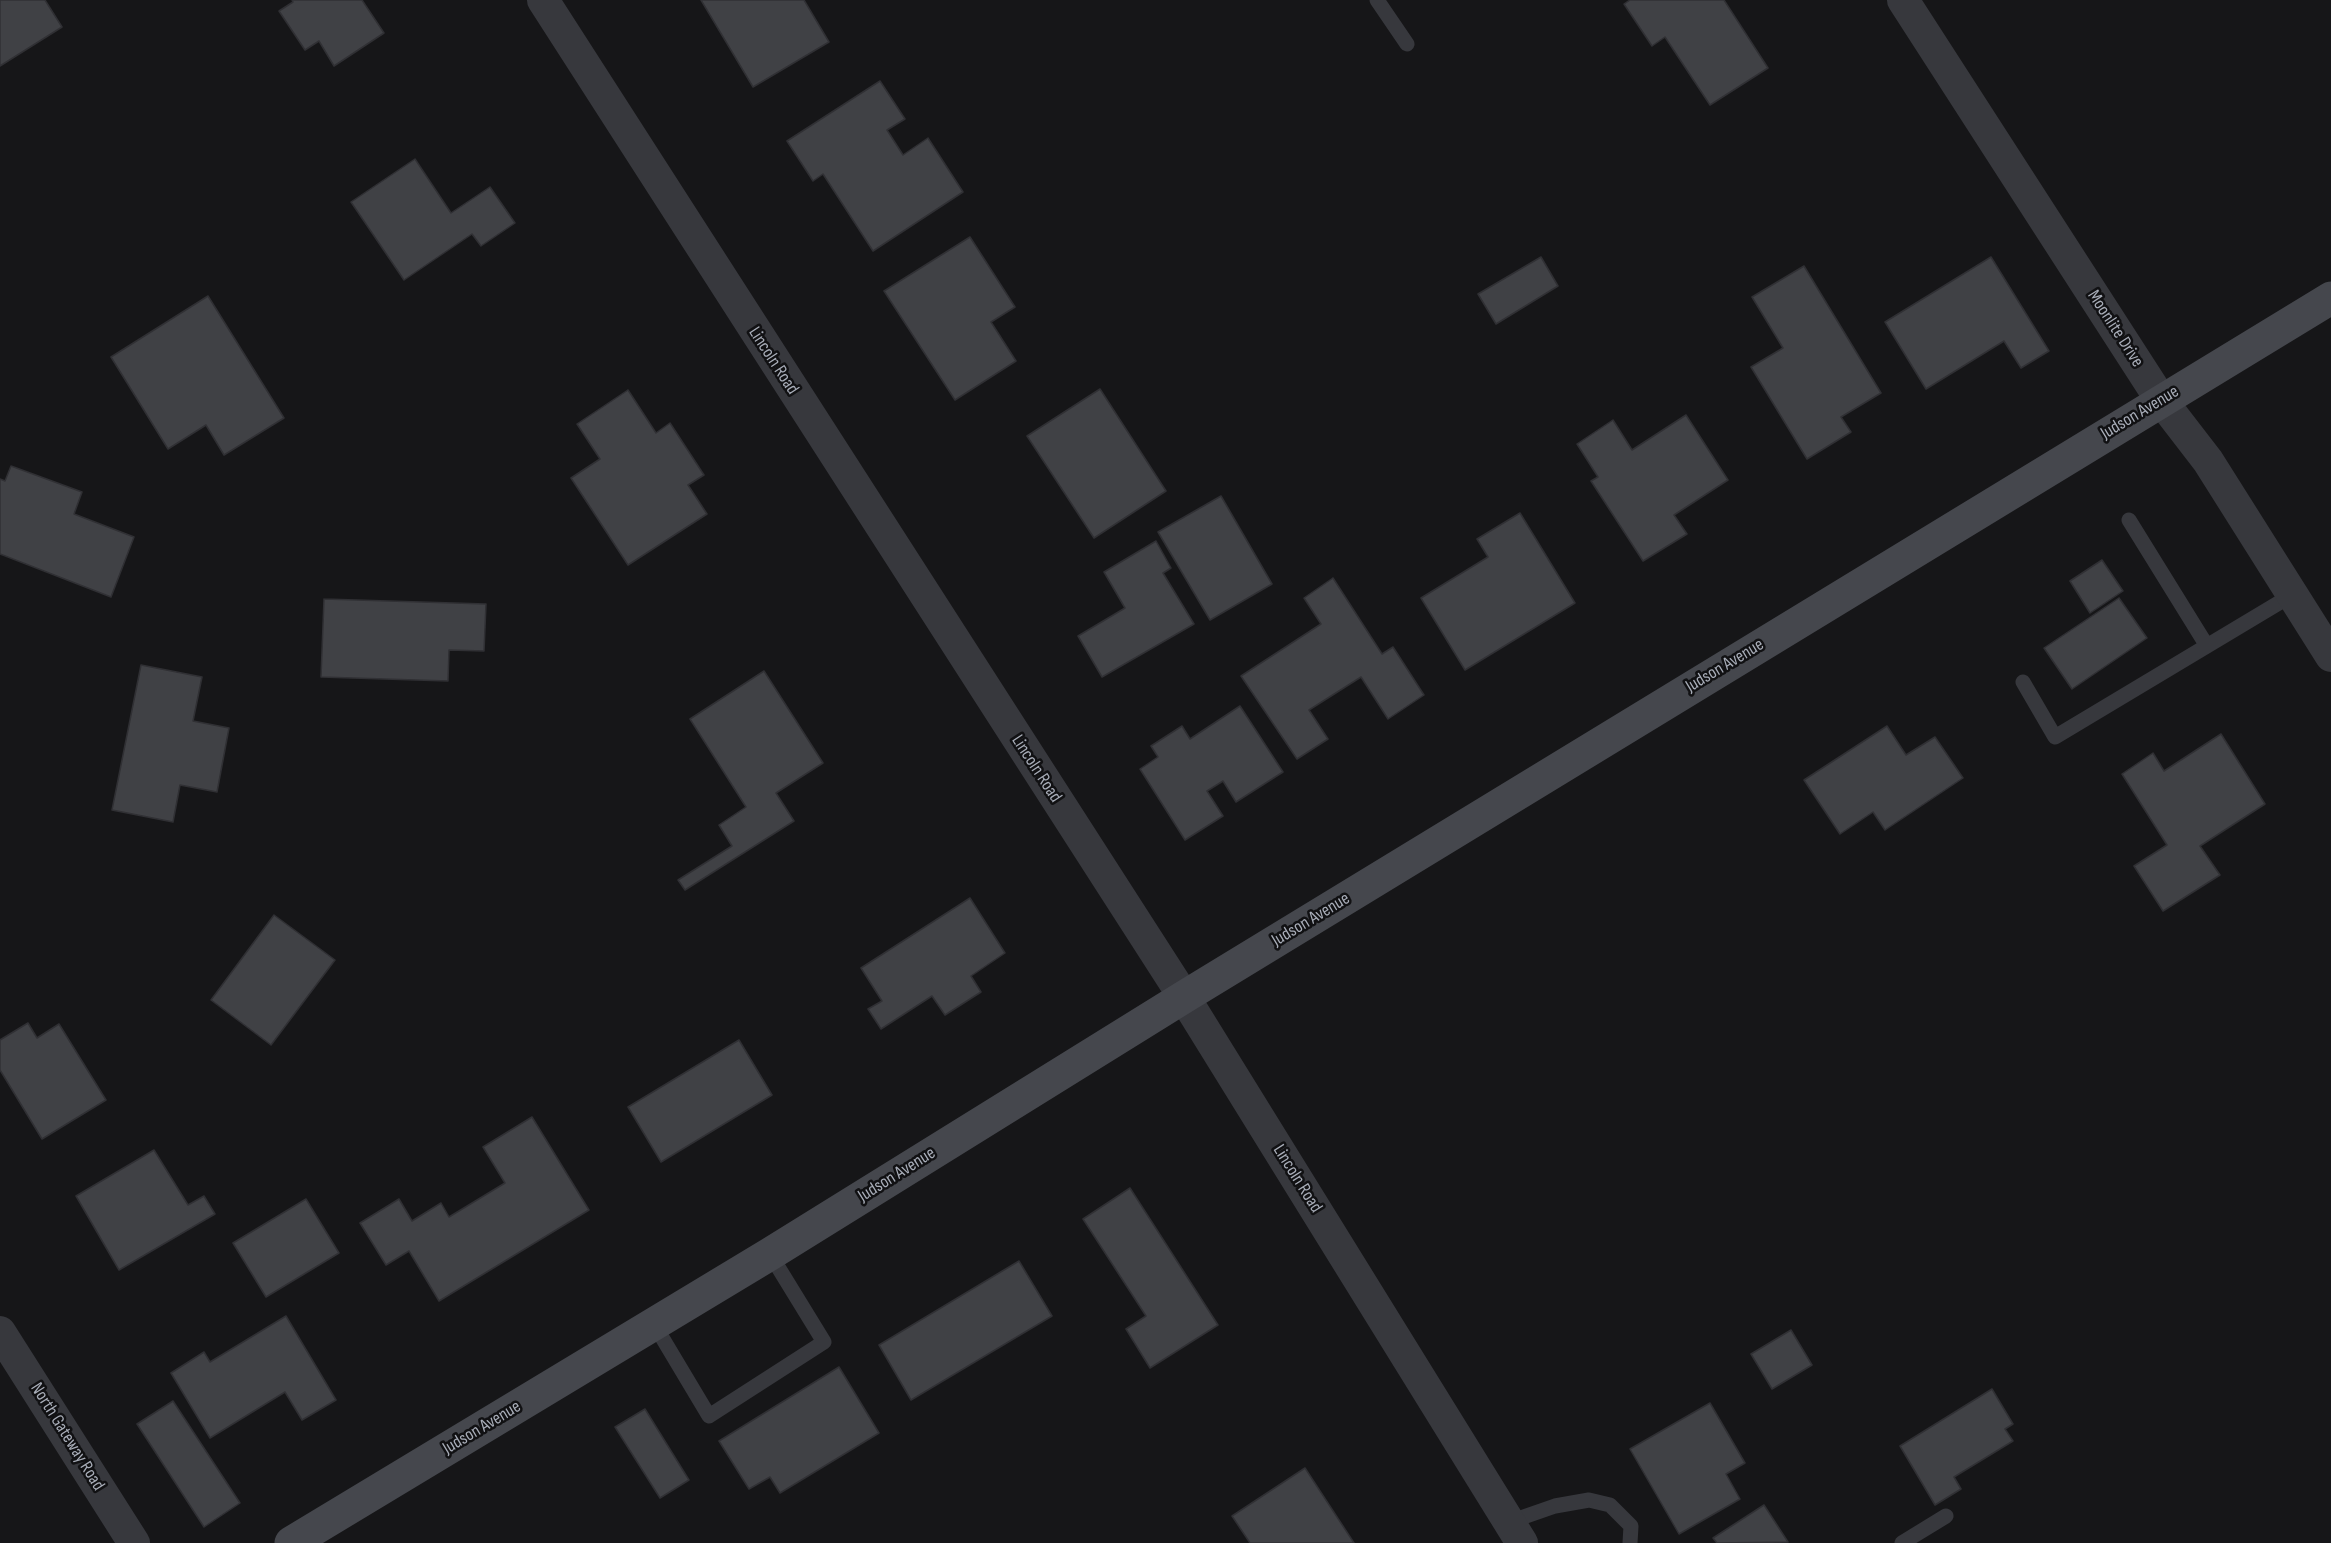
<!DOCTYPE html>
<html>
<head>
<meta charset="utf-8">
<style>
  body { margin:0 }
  canvas { display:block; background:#161618 }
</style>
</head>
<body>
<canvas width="2331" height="1543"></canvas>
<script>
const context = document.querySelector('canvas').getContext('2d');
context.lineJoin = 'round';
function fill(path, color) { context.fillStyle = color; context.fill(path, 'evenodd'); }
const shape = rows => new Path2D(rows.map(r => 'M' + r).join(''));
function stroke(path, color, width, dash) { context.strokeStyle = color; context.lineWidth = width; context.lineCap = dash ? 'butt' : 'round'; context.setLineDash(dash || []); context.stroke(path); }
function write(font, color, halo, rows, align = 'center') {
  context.font = font + ' "Sofia Sans Condensed",sans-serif'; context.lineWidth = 5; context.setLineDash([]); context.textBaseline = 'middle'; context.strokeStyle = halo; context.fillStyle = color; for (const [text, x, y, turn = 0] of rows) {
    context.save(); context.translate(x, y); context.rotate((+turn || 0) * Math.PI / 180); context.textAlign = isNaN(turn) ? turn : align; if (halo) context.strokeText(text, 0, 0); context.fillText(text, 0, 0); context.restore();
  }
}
const building = shape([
  [0,0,45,0,62,27,0,66,0,0],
  [292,0,362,0,384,33,334,66,319,41,305,50,279,11,293,2,292,0],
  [701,0,804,0,829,42,753,87,701,0],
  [1630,0,1724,0,1768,68,1710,105,1665,37,1652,46,1624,4,1630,0],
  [880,81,905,119,887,130,903,155,928,138,963,192,873,251,823,174,813,181,787,141,880,81],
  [415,159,451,213,490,187,515,223,481,246,472,234,404,280,351,202,415,159],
  [970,237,1015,307,991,322,1016,361,955,400,884,291,970,237],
  [1541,257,1558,286,1496,324,1478,294,1541,257],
  [1991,257,2049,351,2021,368,2004,341,1926,389,1885,322,1991,257],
  [1804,266,1881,393,1841,417,1851,432,1807,459,1751,367,1783,348,1752,297,1804,266],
  [208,296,284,418,224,455,206,425,168,449,111,357,208,296],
  [1100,389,1166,491,1094,538,1027,436,1100,389],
  [628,390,656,433,670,423,704,475,688,485,707,514,628,565,571,478,600,459,577,424,628,390],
  [1686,415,1728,480,1674,515,1687,534,1643,561,1591,481,1598,477,1577,444,1613,420,1632,450,1686,415],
  [11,466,82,492,74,514,134,537,111,597,0,554,0,479,5,481,11,466],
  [1221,496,1272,584,1210,620,1158,532,1221,496],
  [1520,513,1575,603,1465,670,1421,598,1488,557,1477,539,1520,513],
  [1156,541,1171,568,1163,573,1194,624,1102,677,1078,636,1125,608,1104,572,1156,541],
  [2102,560,2123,591,2090,613,2070,581,2102,560],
  [1333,578,1382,654,1393,647,1424,695,1388,719,1361,677,1309,710,1328,739,1297,759,1241,676,1321,624,1304,598,1333,578],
  [2119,598,2147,638,2072,689,2044,648,2119,598],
  [324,599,486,604,484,651,449,650,448,681,321,677,324,599],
  [141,665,202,677,193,721,229,728,217,792,180,785,173,822,112,810,141,665],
  [764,671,823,763,776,793,794,821,685,890,678,880,732,846,719,825,746,807,690,719,764,671],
  [1240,706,1283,772,1236,802,1223,781,1207,791,1223,816,1185,840,1140,769,1158,757,1151,746,1182,726,1190,739,1240,706],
  [1887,726,1906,755,1935,737,1963,778,1885,830,1873,812,1840,834,1804,780,1887,726],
  [2221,734,2265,804,2200,846,2220,875,2163,911,2134,866,2167,845,2122,774,2153,753,2164,771,2221,734],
  [970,898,1005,953,971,976,981,992,945,1015,932,996,881,1029,868,1009,882,1001,861,968,970,898],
  [274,915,335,960,271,1045,211,1000,274,915],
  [28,1023,37,1038,59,1024,106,1100,42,1139,0,1070,0,1040,28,1023],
  [739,1040,772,1095,661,1162,628,1107,739,1040],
  [532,1117,589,1210,439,1301,409,1251,386,1265,360,1223,399,1199,412,1221,441,1203,449,1217,505,1183,483,1147,532,1117],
  [154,1150,188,1205,204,1196,215,1214,119,1270,76,1196,154,1150],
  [1130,1188,1218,1325,1150,1368,1126,1329,1146,1316,1083,1219,1130,1188],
  [306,1199,339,1253,266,1297,233,1243,306,1199],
  [1019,1261,1052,1316,911,1400,879,1345,1019,1261],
  [286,1316,336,1400,302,1420,285,1392,210,1438,171,1373,204,1352,210,1362,286,1316],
  [1791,1330,1812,1365,1772,1389,1751,1354,1791,1330],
  [839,1367,879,1433,780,1493,770,1477,749,1489,719,1441,839,1367],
  [1992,1389,2013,1424,2005,1429,2013,1441,1954,1477,1961,1489,1935,1505,1900,1446,1992,1389],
  [173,1401,240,1503,204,1527,137,1424,173,1401],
  [1710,1403,1745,1463,1726,1474,1740,1499,1679,1534,1630,1449,1710,1403],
  [645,1409,689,1480,660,1498,615,1427,645,1409],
  [1305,1468,1354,1543,1250,1543,1232,1516,1305,1468],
  [1764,1505,1788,1542,1717,1543,1713,1538,1764,1505]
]);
const lane = shape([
  [1377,0,1407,44],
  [2129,520,2207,646],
  [2023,682,2055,737,2292,595],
  [654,1324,709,1416,824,1342,770,1254],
  [1509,1522,1555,1506,1589,1500,1610,1505,1631,1526,1630,1543],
  [1902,1543,1946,1516]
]);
const street = shape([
  [543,0,1184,997,1522,1543],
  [1903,0,2161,400,2208,461,2331,656],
  [0,1332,134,1543]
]);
const secondary = shape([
  [291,1543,770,1254,1184,997,2331,298]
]);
const streetNames = [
  ["Moonlite Drive",2115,329,57],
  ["Lincoln Road",773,361,57],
  ["Judson Avenue",2140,413,-31],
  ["Judson Avenue",1725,666,-31],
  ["Lincoln Road",1036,769,57],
  ["Judson Avenue",1311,920,-31],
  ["Judson Avenue",897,1175,-32],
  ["Lincoln Road",1297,1179,58],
  ["Judson Avenue",482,1428,-31],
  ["North Gateway Road",67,1437,58]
];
fill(building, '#404145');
stroke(building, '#303034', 1.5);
stroke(lane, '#37383d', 15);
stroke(street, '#37383d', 32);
stroke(secondary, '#45474d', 33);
write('18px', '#a8adb8', '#111113', streetNames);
</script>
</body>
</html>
